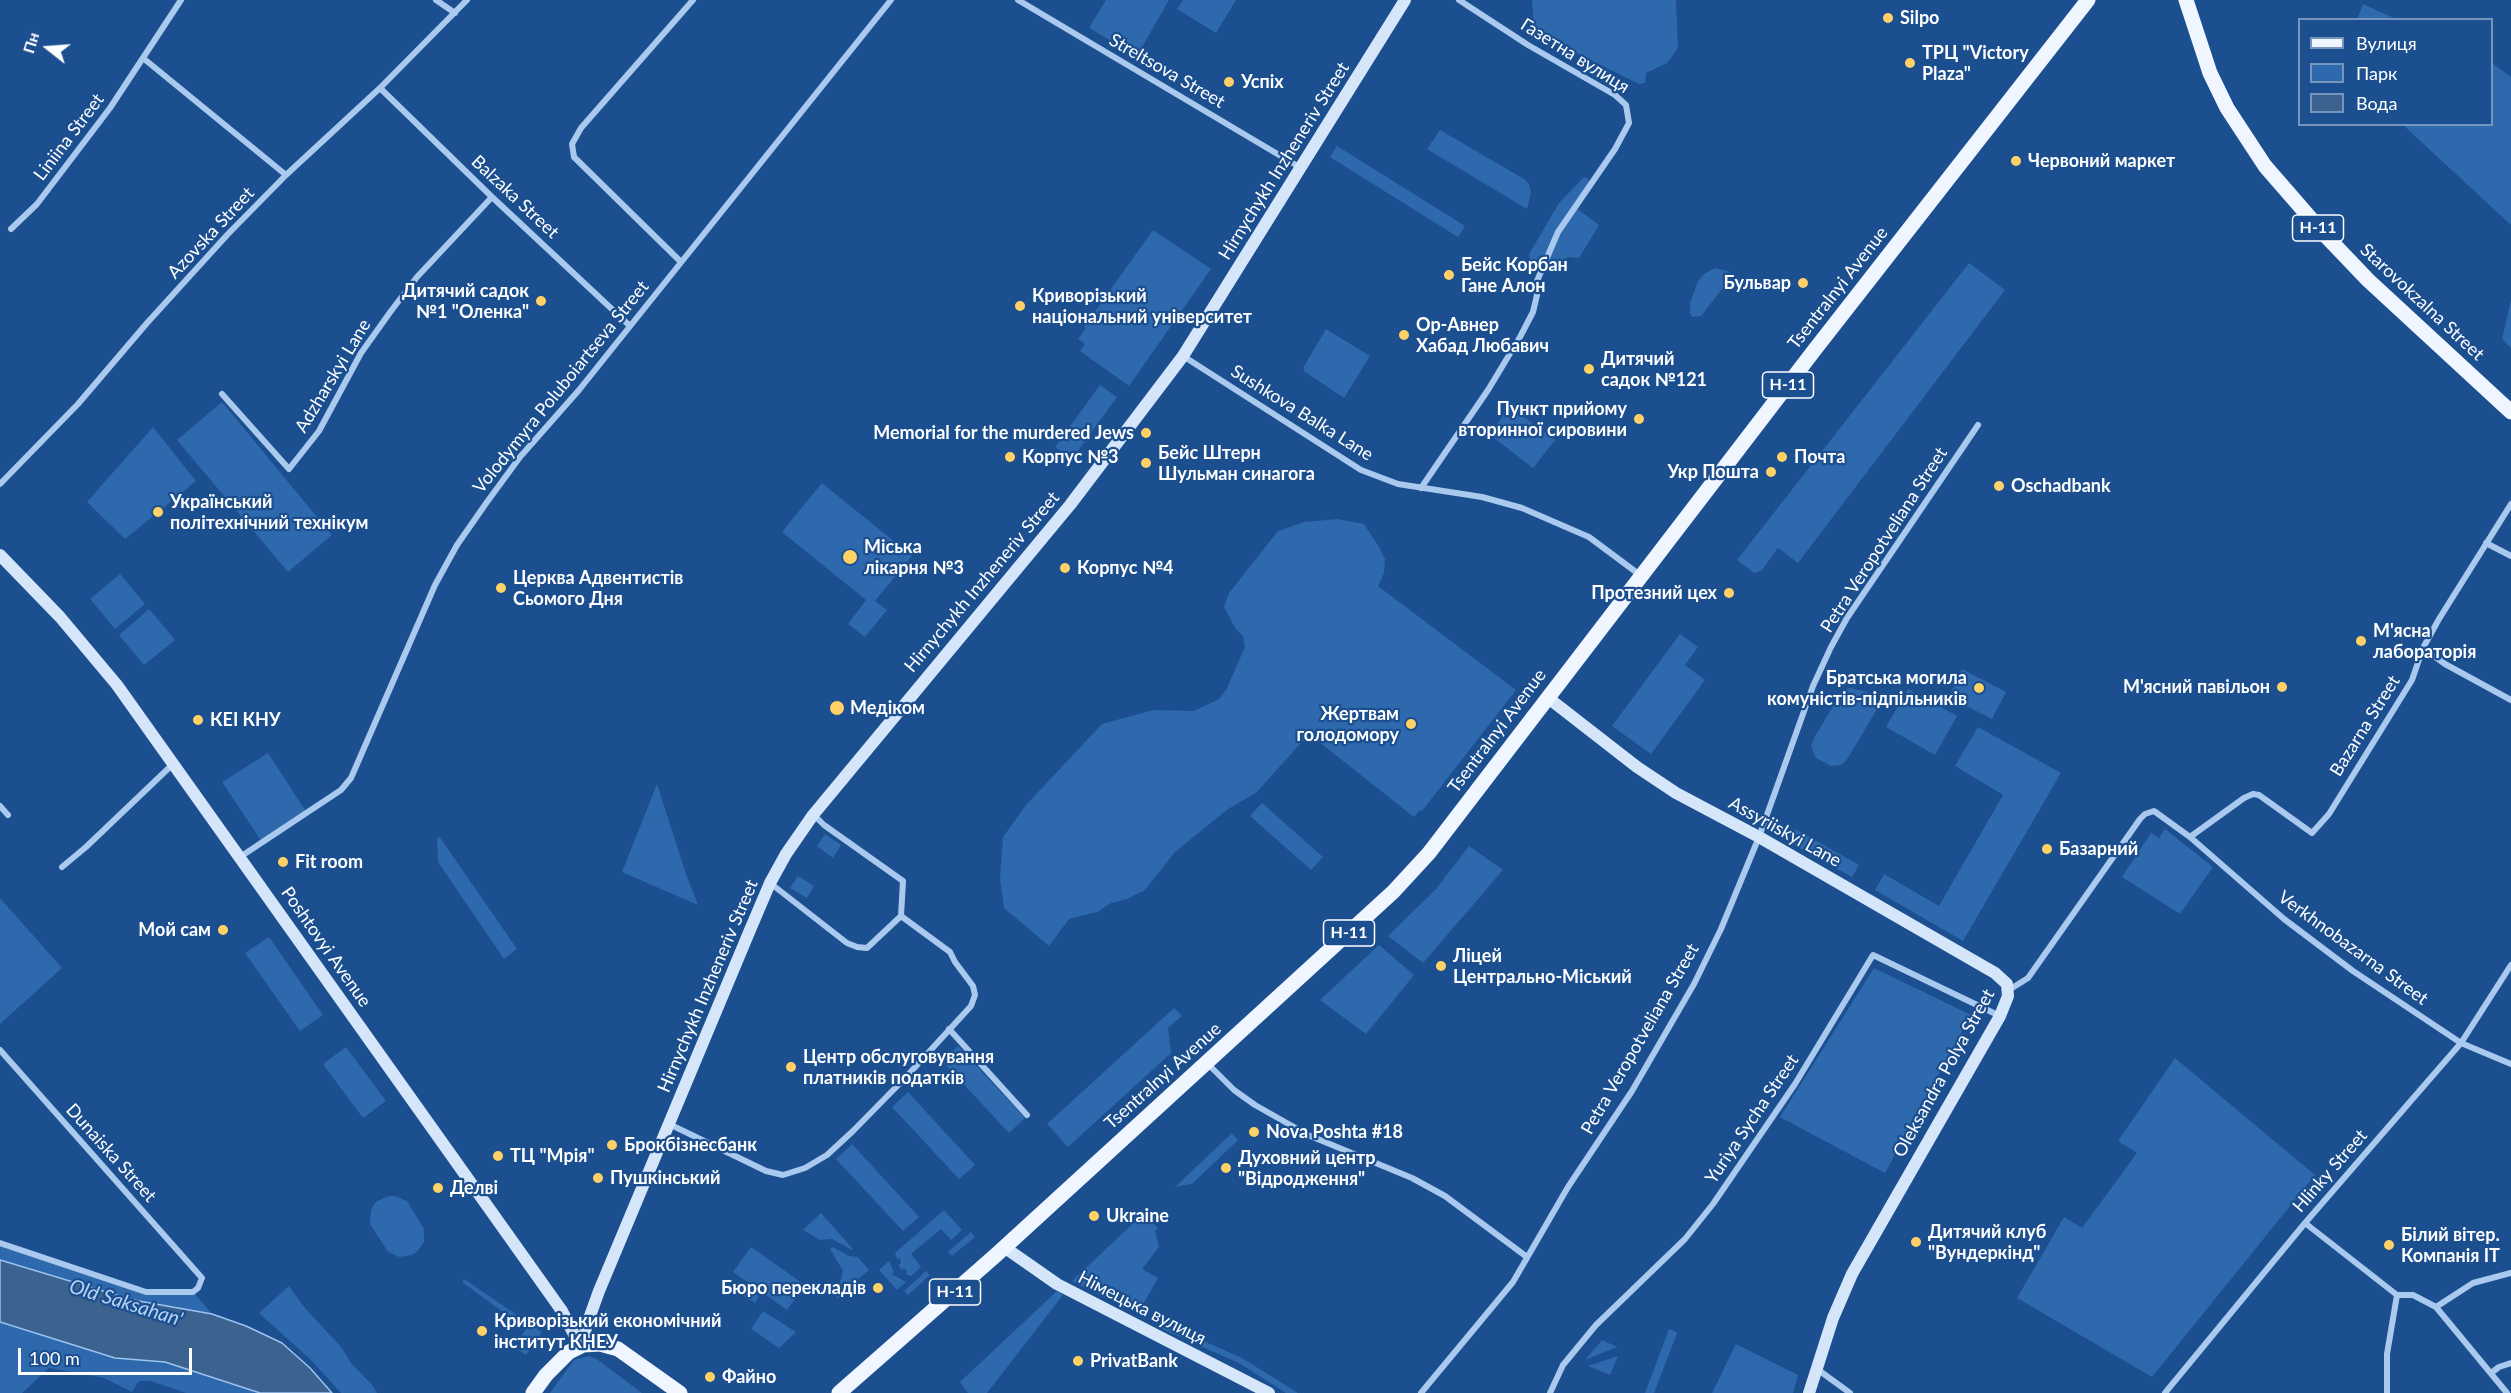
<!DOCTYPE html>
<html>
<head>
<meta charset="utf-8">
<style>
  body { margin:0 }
  #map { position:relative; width:2511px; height:1393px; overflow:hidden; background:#1b4f8f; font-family:Lato,sans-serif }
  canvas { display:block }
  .legend { position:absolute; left:2298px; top:18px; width:195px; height:108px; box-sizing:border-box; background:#1b4f8f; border:2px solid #7695bc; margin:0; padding:8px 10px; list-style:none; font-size:18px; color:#fff }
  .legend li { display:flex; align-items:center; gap:12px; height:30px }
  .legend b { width:30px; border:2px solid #7695bc }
  .north { position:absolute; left:18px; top:18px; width:60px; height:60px; -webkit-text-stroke:4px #1b4f8f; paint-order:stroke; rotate:287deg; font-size:16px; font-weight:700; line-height:24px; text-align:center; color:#fff }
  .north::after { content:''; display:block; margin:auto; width:21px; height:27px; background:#fff; clip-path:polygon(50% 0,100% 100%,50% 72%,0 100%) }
  .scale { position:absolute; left:18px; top:1348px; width:174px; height:27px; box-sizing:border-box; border:3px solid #fff; border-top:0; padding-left:8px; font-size:18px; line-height:21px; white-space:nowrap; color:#fff; -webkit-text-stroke:4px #1b4f8f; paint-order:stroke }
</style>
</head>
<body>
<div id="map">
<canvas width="2511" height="1393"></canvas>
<ul class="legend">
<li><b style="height:8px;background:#f0f6ff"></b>Вулиця</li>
<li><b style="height:16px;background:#2e69ad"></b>Парк</li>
<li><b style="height:16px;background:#3c6290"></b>Вода</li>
</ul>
<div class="north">Пн</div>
<div class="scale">100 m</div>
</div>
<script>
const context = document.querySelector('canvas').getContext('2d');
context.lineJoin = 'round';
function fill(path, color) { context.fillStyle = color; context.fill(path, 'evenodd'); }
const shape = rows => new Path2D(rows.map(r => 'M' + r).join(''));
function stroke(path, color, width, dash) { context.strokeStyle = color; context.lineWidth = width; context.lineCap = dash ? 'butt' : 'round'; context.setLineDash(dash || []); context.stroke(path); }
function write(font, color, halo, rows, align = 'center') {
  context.font = font + ' Lato,sans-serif'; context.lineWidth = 4.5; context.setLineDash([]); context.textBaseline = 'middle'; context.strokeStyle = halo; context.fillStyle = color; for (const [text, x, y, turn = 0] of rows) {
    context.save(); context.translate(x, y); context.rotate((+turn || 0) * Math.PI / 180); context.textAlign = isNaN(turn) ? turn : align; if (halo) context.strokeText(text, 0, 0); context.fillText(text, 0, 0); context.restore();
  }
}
const green = shape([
  [1106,0,1169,0,1137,56,1089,28],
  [1183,0,1236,0,1216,33,1177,9],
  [1532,0,1676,0,1678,48,1667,63,1646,73,1645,83,1639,84,1575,52,1561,49,1534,28],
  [2363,4,2396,19,2357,19],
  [2492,63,2511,77,2511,225,2403,125,2492,124],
  [1440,130,1524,179,1529,184,1531,192,1527,209,1427,149],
  [1337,146,1465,226,1458,237,1330,157],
  [1584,177,1588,179,1591,185,1575,207,1599,225,1579,258,1568,257,1556,266,1535,265,1530,260,1529,254,1559,203],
  [1153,230,1211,269,1129,386,1080,351,1085,344,1078,339,1086,328,1084,327],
  [1969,263,2005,290,1798,563,1778,548,1761,571,1754,573,1737,560],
  [1715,268,1730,272,1732,276,1701,316,1692,317,1690,313,1690,303,1698,281,1704,274],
  [2511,300,2511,348,2502,339],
  [1326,329,1370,356,1344,398,1305,372,1303,368],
  [1100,385,1117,397,1072,459,1055,447],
  [222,402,332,535,288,572,177,440],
  [1510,407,1555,440,1533,468,1489,434],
  [153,427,196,481,125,539,87,502],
  [822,483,912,556,875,601,887,610,865,637,848,624,866,600,782,532],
  [1338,519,1364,524,1379,547,1385,559,1384,573,1378,586,1516,690,1422,811,1420,810,1414,817,1309,734,1256,793,1228,809,1175,852,1145,890,1127,899,1111,903,1097,912,1069,919,1049,946,1004,908,1000,878,1003,837,1026,805,1102,724,1153,710,1194,711,1219,699,1226,690,1245,647,1243,636,1235,628,1224,607,1229,593,1278,531,1304,522],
  [120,574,145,604,115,629,90,599],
  [149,609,175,640,144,665,119,635],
  [1680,634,1698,647,1685,665,1705,680,1651,754,1612,726],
  [1962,669,2006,692,1992,719,1949,697],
  [1849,688,1868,692,1875,702,1876,711,1848,758,1841,765,1831,766,1816,758,1811,746,1814,738,1841,693],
  [1908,689,1957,716,1935,755,1886,727],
  [1978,727,2061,773,1963,941,1875,890,1884,874,1939,906,2003,795,1955,766],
  [268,753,307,813,262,842,222,782],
  [657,784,687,877,698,905,622,872],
  [1262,803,1323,857,1311,870,1250,816],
  [1795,829,1859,865,1852,877,1787,841],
  [2165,829,2213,867,2180,914,2122,877,2151,833,2159,838],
  [825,834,841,845,833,858,817,846],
  [437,837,441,839,517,949,504,959,438,862],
  [1469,846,1503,870,1423,963,1388,936,1436,889],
  [798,876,814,886,807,898,790,888],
  [0,898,62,968,0,1024],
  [269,937,323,1015,300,1031,245,953],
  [1379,945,1414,975,1366,1034,1320,1000],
  [1874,968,1971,1015,1885,1173,1780,1117],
  [1174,1008,1182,1016,1168,1028,1171,1053,1068,1147,1047,1124],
  [958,1046,1025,1118,1009,1133,942,1061],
  [346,1047,386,1101,363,1118,323,1064],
  [2175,1058,2315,1175,2152,1377,2017,1298,2064,1217,2082,1228,2137,1153,2118,1141],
  [908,1092,975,1165,959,1179,892,1107],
  [1232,1133,1238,1140,1192,1184,1175,1187],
  [852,1144,919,1217,903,1231,836,1159],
  [389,1196,395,1196,407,1201,424,1229,424,1242,417,1252,412,1255,399,1257,388,1252,370,1224,371,1211,373,1206,377,1201],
  [944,1210,962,1230,951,1240,941,1229,911,1254,921,1267,911,1276,906,1274,907,1271,904,1268,902,1270,898,1265,901,1263,900,1258,897,1259,895,1253],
  [821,1213,853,1249,852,1250,832,1239,820,1240,803,1230],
  [1143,1214,1158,1228,1155,1231,1159,1247,1142,1269,1158,1278,1141,1308,1132,1311,1072,1281],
  [971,1232,975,1237,952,1256,948,1252],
  [0,1243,146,1292,193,1292,212,1314,133,1300,0,1260],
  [751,1247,805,1285,787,1310,733,1272],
  [833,1247,849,1256,858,1257,869,1270,846,1290,844,1288,841,1291,842,1294,838,1298,836,1296,843,1271,830,1249],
  [889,1261,894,1272,892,1274,906,1282,897,1290,879,1270],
  [926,1271,930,1275,908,1295,904,1291],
  [464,1279,542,1332,526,1355,518,1350,523,1342,519,1339,526,1329,462,1282],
  [739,1283,759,1296,755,1303,734,1290],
  [289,1286,304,1307,341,1347,352,1364,373,1386,377,1393,341,1393,311,1360,259,1313],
  [1057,1291,1063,1295,987,1393,968,1393,960,1382],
  [763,1311,796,1332,779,1348,751,1329],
  [0,1322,115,1358,165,1362,260,1393,186,1393,151,1381,139,1381,132,1392,104,1378,49,1368,22,1393,0,1393],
  [1165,1324,1242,1358,1298,1393,1286,1393,1239,1363,1162,1329],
  [1669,1329,1677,1332,1676,1336,1654,1393,1645,1393],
  [1602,1340,1617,1347,1585,1360],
  [1736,1344,1798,1375,1793,1393,1712,1393],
  [589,1356,598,1360,642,1393,550,1393,574,1360],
  [1618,1356,1610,1375,1588,1366]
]);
const water = shape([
  [0,1260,133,1300,212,1314,246,1326,282,1343,310,1368,332,1393,260,1393,165,1362,115,1358,0,1322,0,1260]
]);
const street = shape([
  [436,0,455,13],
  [1018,0,1301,168],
  [143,58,286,175],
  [380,88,492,197,630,326],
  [11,229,37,204,110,108,181,0],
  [681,262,574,157,572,144,581,128,693,0],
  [1183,356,1361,470,1398,484,1482,497,1522,508,1589,537,1640,575],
  [222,394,289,469,319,431,361,353,391,311,417,277,492,197],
  [0,484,78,404,147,323,228,234,286,175,380,88,467,0],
  [1421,488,1488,390,1520,337,1533,312,1537,295,1537,281,1558,232,1615,149,1629,123,1626,105,1615,95,1528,45,1459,0],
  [2486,543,2511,556],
  [2423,648,2445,664,2511,700],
  [0,806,8,815],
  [814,815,824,825,903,881,901,916],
  [2190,837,2244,798,2253,794,2259,795,2312,833,2329,814,2412,680,2423,648,2439,619,2511,504],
  [240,857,341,790,351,778,435,585,457,545,487,502,520,457,579,390,891,0],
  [62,867,86,847,173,764],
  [2009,990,2028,978,2140,819,2145,814,2154,811,2190,837,2284,919,2353,971,2461,1043,2511,1064],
  [949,1029,1027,1115],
  [0,1050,202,1278,198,1288,193,1292,146,1292,0,1243],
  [1206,1062,1234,1090,1255,1105,1308,1135,1412,1178,1445,1196,1527,1257],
  [669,1124,766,1171,783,1175,805,1168,827,1155,853,1131,906,1077,971,1006,975,995,973,986,955,962,950,952,901,916,867,948,857,947,847,943,770,883],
  [2305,1223,2397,1295,2413,1295,2436,1307,2507,1393],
  [2436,1307,2473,1283,2511,1273],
  [1817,1369,1850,1393],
  [2491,1373,2499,1367,2511,1363],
  [1421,1393,1513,1282,1568,1187,1632,1091,1694,984,1721,929,1759,837,1813,686,1831,647,1847,618,1978,425],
  [1550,1393,1563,1365,1596,1325,1685,1239,1713,1204,1795,1084,1873,955,2000,1016],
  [2165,1393,2305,1223,2461,1043,2511,965],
  [2387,1393,2387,1354,2397,1295]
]);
const secondary = shape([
  [0,555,60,617,117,685,562,1311,580,1346],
  [1547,697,1637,767,1676,793,1759,837,1995,973,2007,984,2008,996,2000,1016,1852,1274,1833,1318,1809,1393],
  [1004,1247,1057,1284,1269,1393],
  [583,1345,586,1327,599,1291,750,930,770,883,786,854,813,815,1070,505,1183,356,1405,0]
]);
const primary = shape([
  [2186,0,2210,73,2227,108,2265,166,2325,235,2368,280,2511,412],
  [533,1393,546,1375,569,1352,583,1345,600,1344,618,1349,680,1393],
  [839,1393,996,1255,1393,892,1429,853,1816,348,2088,0]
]);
const markers = [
  [1888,18,6,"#ffd166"],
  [1910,63,6,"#ffd166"],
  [1229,82,6,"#ffd166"],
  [2016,161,6,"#ffd166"],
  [1449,275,6,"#ffd166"],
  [1803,283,6,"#ffd166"],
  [541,301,6,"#ffd166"],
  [1020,306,6,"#ffd166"],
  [1404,335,6,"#ffd166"],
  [1589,369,6,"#ffd166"],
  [1639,419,6,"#ffd166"],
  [1146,433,6,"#ffd166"],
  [1010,457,6,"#ffd166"],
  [1782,457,6,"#ffd166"],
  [1146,463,6,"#ffd166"],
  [1771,472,6,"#ffd166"],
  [1999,486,6,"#ffd166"],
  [158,512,6,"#ffd166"],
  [850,557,8,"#ffd166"],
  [1065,568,6,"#ffd166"],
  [501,588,6,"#ffd166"],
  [1729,593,6,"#ffd166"],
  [2361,641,6,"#ffd166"],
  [2282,687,6,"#ffd166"],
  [1979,688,6,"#ffd166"],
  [837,708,8,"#ffd166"],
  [198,720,6,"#ffd166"],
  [1411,724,6,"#ffd166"],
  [2047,849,6,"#ffd166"],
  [283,862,6,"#ffd166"],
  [223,930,6,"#ffd166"],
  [1441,966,6,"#ffd166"],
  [791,1067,6,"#ffd166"],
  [1254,1132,6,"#ffd166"],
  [612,1145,6,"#ffd166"],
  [498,1156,6,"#ffd166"],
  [1226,1168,6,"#ffd166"],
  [598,1178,6,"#ffd166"],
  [438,1188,6,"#ffd166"],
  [1094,1216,6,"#ffd166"],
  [1916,1242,6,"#ffd166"],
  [2389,1245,6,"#ffd166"],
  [878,1288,6,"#ffd166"],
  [482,1331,6,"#ffd166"],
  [1078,1361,6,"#ffd166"],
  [710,1377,6,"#ffd166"]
];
const shields = [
  [2318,228,51],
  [1788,385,51],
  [1349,933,51],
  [955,1292,51]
];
const shieldNames = [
  ["Н-11",2318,228],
  ["Н-11",1788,385],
  ["Н-11",1349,933],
  ["Н-11",955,1292]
];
const poiNames = [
  ["Silpo",1900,18],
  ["ТРЦ \"Victory",1922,53],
  ["Plaza\"",1922,74],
  ["Успіх",1241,82],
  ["Червоний маркет",2028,161],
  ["Бейс Корбан",1461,265],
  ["Гане Алон",1461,286],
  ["Бульвар",1791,283,"right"],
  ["Дитячий садок",529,291,"right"],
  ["№1 \"Оленка\"",529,312,"right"],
  ["Криворізький",1032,296],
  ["національний університет",1032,317],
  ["Ор-Авнер",1416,325],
  ["Хабад Любавич",1416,346],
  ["Дитячий",1601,359],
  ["садок №121",1601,380],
  ["Пункт прийому",1627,409,"right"],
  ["вторинної сировини",1627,430,"right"],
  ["Memorial for the murdered Jews",1134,433,"right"],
  ["Бейс Штерн",1158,453],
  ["Шульман синагога",1158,474],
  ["Корпус №3",1022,457],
  ["Почта",1794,457],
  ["Укр Пошта",1759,472,"right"],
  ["Oschadbank",2011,486],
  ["Український",170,502],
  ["політехнічний технікум",170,523],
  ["Міська",864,547],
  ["лікарня №3",864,568],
  ["Корпус №4",1077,568],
  ["Церква Адвентистів",513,578],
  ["Сьомого Дня",513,599],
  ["Протезний цех",1717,593,"right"],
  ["М'ясна",2373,631],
  ["лабораторія",2373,652],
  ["Братська могила",1967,678,"right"],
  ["комуністів-підпільників",1967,699,"right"],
  ["М'ясний павільон",2270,687,"right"],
  ["Медіком",850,708],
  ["Жертвам",1399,714,"right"],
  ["голодомору",1399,735,"right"],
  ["КЕІ КНУ",210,720],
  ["Базарний",2059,849],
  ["Fit room",295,862],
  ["Мой сам",211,930,"right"],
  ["Ліцей",1453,956],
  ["Центрально-Міський",1453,977],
  ["Центр обслуговування",803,1057],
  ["платників податків",803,1078],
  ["Nova Poshta #18",1266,1132],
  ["Брокбізнесбанк",624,1145],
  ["ТЦ \"Мрія\"",510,1156],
  ["Духовний центр",1238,1158],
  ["\"Відродження\"",1238,1179],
  ["Пушкінський",610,1178],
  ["Делві",450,1188],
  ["Ukraine",1106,1216],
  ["Дитячий клуб",1928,1232],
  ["\"Вундеркінд\"",1928,1253],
  ["Білий вітер.",2401,1235],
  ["Компанія ІТ",2401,1256],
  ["Бюро перекладів",866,1288,"right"],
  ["Криворізький економічний",494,1321],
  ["інститут КНЕУ",494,1342],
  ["PrivatBank",1090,1361],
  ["Файно",722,1377]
];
const streetNames = [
  ["Газетна вулиця",1575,56,32],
  ["Streltsova Street",1167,71,30],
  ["Liniina Street",69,137,-53],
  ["Hirnychykh Inzheneriv Street",1284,161,-58],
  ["Balzaka Street",515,197,43],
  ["Azovska Street",211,233,-47],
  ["Tsentralnyi Avenue",1838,288,-52],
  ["Starovokzalna Street",2422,302,43],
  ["Adzharskyi Lane",333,376,-59],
  ["Volodymyra Poluboiartseva Street",561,387,-51],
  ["Sushkova Balka Lane",1302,413,32],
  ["Petra Veropotveliana Street",1884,540,-57],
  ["Hirnychykh Inzheneriv Street",982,582,-50],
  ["Bazarna Street",2365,726,-58],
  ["Tsentralnyi Avenue",1497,731,-53],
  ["Assyriiskyi Lane",1785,832,29],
  ["Poshtovyi Avenue",326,947,55],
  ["Verkhnobazarna Street",2353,948,36],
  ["Hirnychykh Inzheneriv Street",708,986,-67],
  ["Petra Veropotveliana Street",1640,1039,-60],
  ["Oleksandra Polya Street",1944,1073,-61],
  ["Tsentralnyi Avenue",1163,1076,-42],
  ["Yuriya Sycha Street",1752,1119,-56],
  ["Dunaiska Street",111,1153,48],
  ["Hlinky Street",2330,1171,-49],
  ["Німецька вулиця",1142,1308,27]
];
const waterNames = [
  ["Old Saksahan'",126,1303,17]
];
fill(green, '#2e69ad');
fill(water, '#3c6290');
stroke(water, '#9cc4f0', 1.5);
stroke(street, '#a9c9ee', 6);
stroke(secondary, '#d6e6fa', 12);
stroke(primary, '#f0f6ff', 15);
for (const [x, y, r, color] of markers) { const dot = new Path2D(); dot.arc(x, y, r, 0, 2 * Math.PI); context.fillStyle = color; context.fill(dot); stroke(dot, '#1b4f8f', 2); }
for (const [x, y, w] of shields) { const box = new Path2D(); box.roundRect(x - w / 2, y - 13, w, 26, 4.5); context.fillStyle = '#1b4f8f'; context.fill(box); stroke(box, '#fff', 1.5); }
write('bold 16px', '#fff', null, shieldNames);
write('bold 18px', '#fff', '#1b4f8f', poiNames, 'left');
write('18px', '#fff', '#1b4f8f', streetNames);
write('italic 20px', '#b5d3f5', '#1b4f8f', waterNames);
</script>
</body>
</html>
